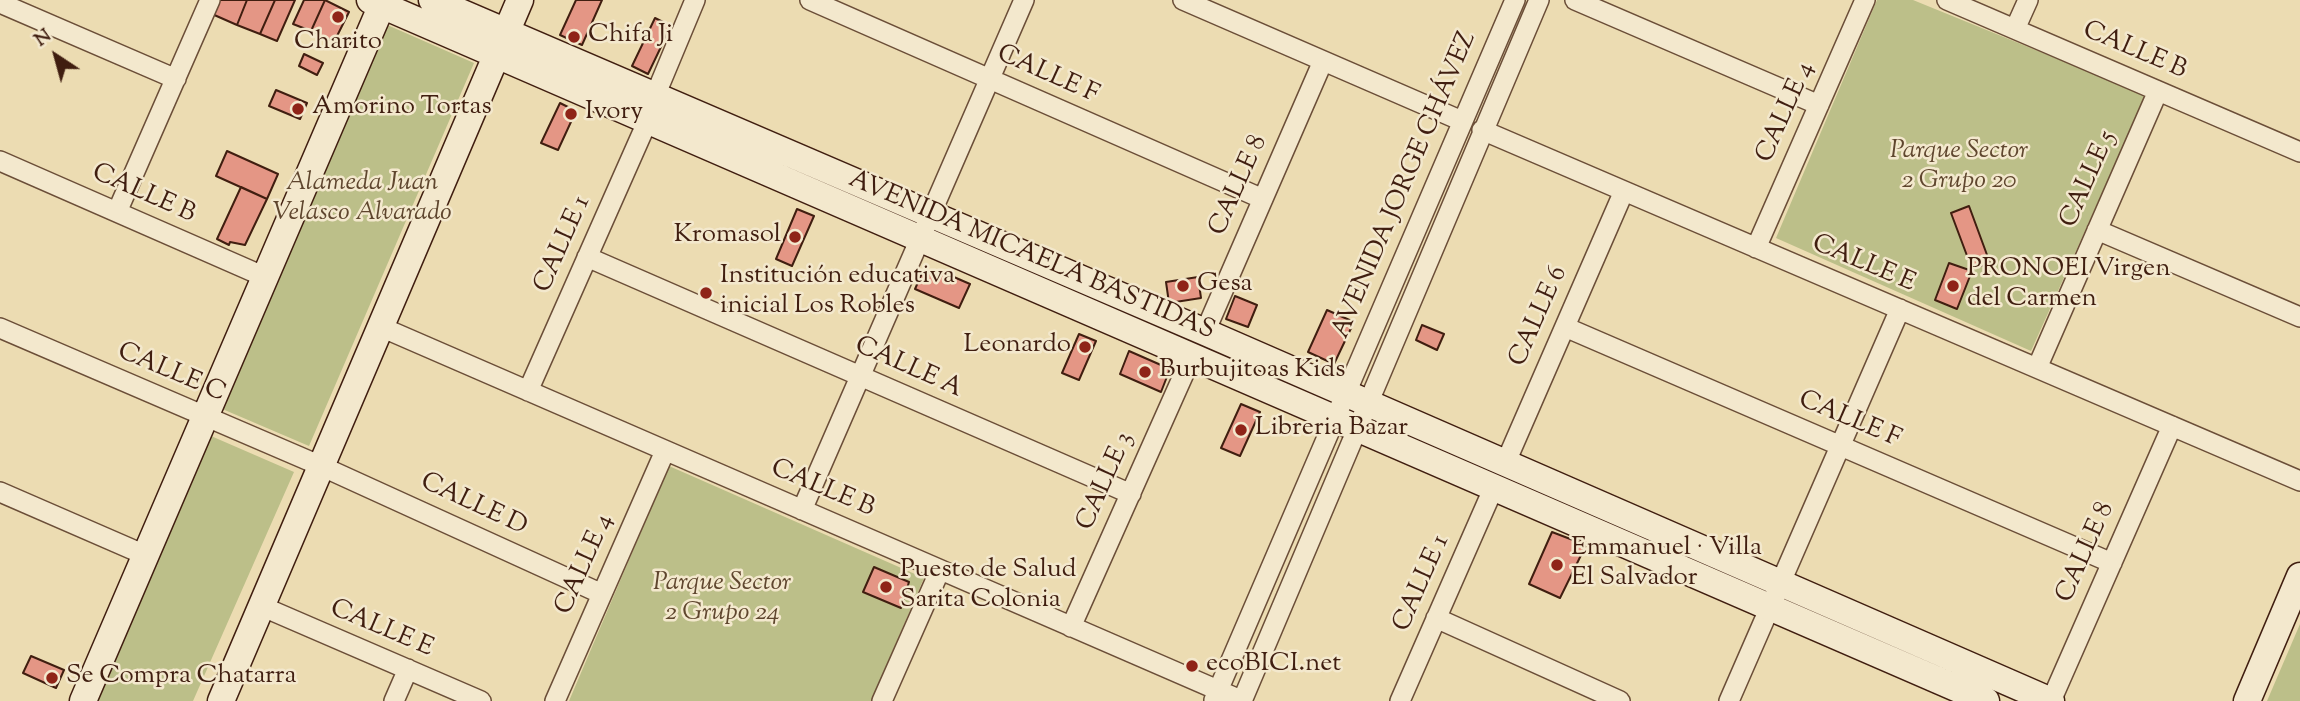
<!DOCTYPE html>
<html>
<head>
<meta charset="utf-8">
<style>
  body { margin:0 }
  #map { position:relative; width:2300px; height:701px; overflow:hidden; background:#ecdcb2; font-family:"Sorts Mill Goudy",serif }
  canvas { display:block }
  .north { position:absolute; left:21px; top:21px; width:70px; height:70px; -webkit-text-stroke:5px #f3e8cd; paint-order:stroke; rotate:324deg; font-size:19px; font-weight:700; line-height:28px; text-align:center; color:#401e10 }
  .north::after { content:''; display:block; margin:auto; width:24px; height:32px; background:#401e10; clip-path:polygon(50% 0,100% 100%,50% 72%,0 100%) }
</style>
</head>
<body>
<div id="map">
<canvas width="2300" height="701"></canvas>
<div class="north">N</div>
</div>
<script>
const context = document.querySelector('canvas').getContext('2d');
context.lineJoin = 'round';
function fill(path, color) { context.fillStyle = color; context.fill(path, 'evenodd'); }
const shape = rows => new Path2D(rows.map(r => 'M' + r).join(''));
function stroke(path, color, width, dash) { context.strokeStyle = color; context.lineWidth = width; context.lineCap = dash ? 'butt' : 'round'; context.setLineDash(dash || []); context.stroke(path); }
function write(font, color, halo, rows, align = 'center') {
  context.font = font + ' "Sorts Mill Goudy",serif'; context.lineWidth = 5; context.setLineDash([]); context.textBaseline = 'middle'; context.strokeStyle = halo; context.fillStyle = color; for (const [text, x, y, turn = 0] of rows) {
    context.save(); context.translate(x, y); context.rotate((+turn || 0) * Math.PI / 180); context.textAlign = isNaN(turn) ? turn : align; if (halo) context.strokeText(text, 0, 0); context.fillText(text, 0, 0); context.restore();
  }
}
const green = shape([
  [1877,0,1913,0,2146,95,2031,351,1776,238],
  [385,24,474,63,309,446,220,408],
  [211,436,294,472,193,701,95,701],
  [669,466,924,578,871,701,569,701],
  [2300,624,2300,701,2267,701]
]);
const building = shape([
  [218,0,247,0,237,25,212,14,218,0],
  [247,0,275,0,260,34,237,25,247,0],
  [275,0,295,0,277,41,260,34,275,0],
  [304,0,325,0,311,31,293,24,304,0],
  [325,0,349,12,334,42,311,31,325,0],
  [576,0,602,0,582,45,560,35,576,0],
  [655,18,671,26,648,74,632,66,655,18],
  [304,54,323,63,317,75,299,66,304,54],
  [276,90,307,103,300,119,269,106,276,90],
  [560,103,576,111,558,150,541,143,560,103],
  [227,151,278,174,267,199,216,176,227,151],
  [241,187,267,199,245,245,230,242,229,245,217,239,241,187],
  [1969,206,1990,263,1972,269,1951,213,1969,206],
  [797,209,814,216,792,266,776,259,797,209],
  [1949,263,1972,271,1957,309,1935,300,1949,263],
  [923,271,940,271,970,284,959,308,915,289,923,271],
  [1198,277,1201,298,1169,303,1166,282,1198,277],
  [1235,296,1257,305,1248,327,1226,319,1235,296],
  [1327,310,1354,322,1334,364,1308,352,1327,310],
  [1422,325,1444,334,1437,350,1416,340,1422,325],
  [1079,334,1096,341,1079,380,1062,373,1079,334],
  [1129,351,1170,369,1161,392,1120,374,1129,351],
  [1241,404,1260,412,1240,456,1221,448,1241,404],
  [1552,532,1586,545,1560,598,1529,584,1552,532],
  [874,567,909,582,901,608,863,592,874,567],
  [31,656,64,670,56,688,23,673,31,656]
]);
const street = shape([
  [810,0,1263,199],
  [1183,0,1462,121],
  [1575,0,1819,105],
  [1947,0,2300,152],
  [0,3,176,79],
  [2015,29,2028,0],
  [655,96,695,0],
  [1482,130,2300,481],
  [0,161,265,277],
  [117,212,210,0],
  [2097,230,2300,317],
  [1756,248,1865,0],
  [587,257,1131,494],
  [381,327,1243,701],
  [1565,327,2112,563],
  [0,328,321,466,602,594],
  [1205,332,1323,61],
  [2037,368,2158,91],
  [528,391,648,120],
  [1505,464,1624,191],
  [0,492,145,555],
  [802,510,1024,0],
  [261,606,481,701],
  [1436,618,1620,701],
  [1071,627,1191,358],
  [1214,700,1515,0],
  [394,701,408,669],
  [555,701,665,451],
  [882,701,940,570],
  [1242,701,1539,0],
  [1400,701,1494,487],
  [1729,701,1900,309],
  [2051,701,2172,426]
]);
const secondary = shape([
  [370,0,1986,701],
  [432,0,1205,332,2051,701],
  [83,701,384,0],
  [221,701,520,0],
  [2247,701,2300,576]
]);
const markers = [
  [338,17,7,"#8f2418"],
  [574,37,7,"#8f2418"],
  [298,109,7,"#8f2418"],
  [571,114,7,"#8f2418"],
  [795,237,7,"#8f2418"],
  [1183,286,7,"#8f2418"],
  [1953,286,7,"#8f2418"],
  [706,293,7,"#8f2418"],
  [1085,347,7,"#8f2418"],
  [1145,372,7,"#8f2418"],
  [1241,430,7,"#8f2418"],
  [1557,565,7,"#8f2418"],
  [886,587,7,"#8f2418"],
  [1192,666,7,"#8f2418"],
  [52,678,7,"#8f2418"]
];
const poiNames = [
  ["Chifa Ji",588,37],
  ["Charito",338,44,"center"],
  ["Amorino Tortas",312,109],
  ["Ivory",585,114],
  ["Kromasol",781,237,"right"],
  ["PRONOEI Virgen",1967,271],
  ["del Carmen",1967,301],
  ["Institución educativa",720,278],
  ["inicial Los Robles",720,308],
  ["Gesa",1197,286],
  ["Leonardo",1071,347,"right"],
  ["Burbujitoas Kids",1159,372],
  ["Libreria Bazar",1255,430],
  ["Emmanuel · Villa",1571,550],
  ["El Salvador",1571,580],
  ["Puesto de Salud",900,572],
  ["Sarita Colonia",900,602],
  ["ecoBICI.net",1206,666],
  ["Se Compra Chatarra",66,678]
];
const streetNames = [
  ["CALLE B",2134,52,23],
  ["CALLE F",1047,76,24],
  ["CALLE 4",1787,113,-66],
  ["CALLE 5",2090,180,-66],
  ["CALLE 8",1240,186,-66],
  ["AVENIDA JORGE CHÁVEZ",1406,186,-67],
  ["CALLE B",143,195,24],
  ["CALLE 1",564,245,-66],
  ["AVENIDA MICAELA BASTIDAS",1031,257,23],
  ["CALLE E",1863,265,23],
  ["CALLE 6",1540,317,-66],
  ["CALLE A",908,369,24],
  ["CALLE C",171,374,23],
  ["CALLE F",1849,421,23],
  ["CALLE 3",1107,482,-66],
  ["CALLE B",822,490,23],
  ["CALLE D",473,506,25],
  ["CALLE 8",2087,553,-66],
  ["CALLE 4",586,565,-66],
  ["CALLE 1",1423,584,-66],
  ["CALLE E",381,630,23]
];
const parkNames = [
  ["Parque Sector",1959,153],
  ["2 Grupo 20",1959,183],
  ["Alameda Juan",362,185],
  ["Velasco Alvarado",362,215],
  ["Parque Sector",722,585],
  ["2 Grupo 24",722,615]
];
fill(green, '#bcbf89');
fill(building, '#e49685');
stroke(building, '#401e10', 2);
stroke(street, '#6b4e38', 22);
stroke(secondary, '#401e10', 29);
stroke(street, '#f3e8cd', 19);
stroke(secondary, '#f3e8cd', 26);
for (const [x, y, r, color] of markers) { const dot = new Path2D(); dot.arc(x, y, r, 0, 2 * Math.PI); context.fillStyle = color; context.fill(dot); stroke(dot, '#f3e8cd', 2.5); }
write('26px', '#401e10', '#f3e8cd', poiNames, 'left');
write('26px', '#401e10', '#f3e8cd', streetNames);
write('italic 26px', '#5f462e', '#f3e8cd', parkNames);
</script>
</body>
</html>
